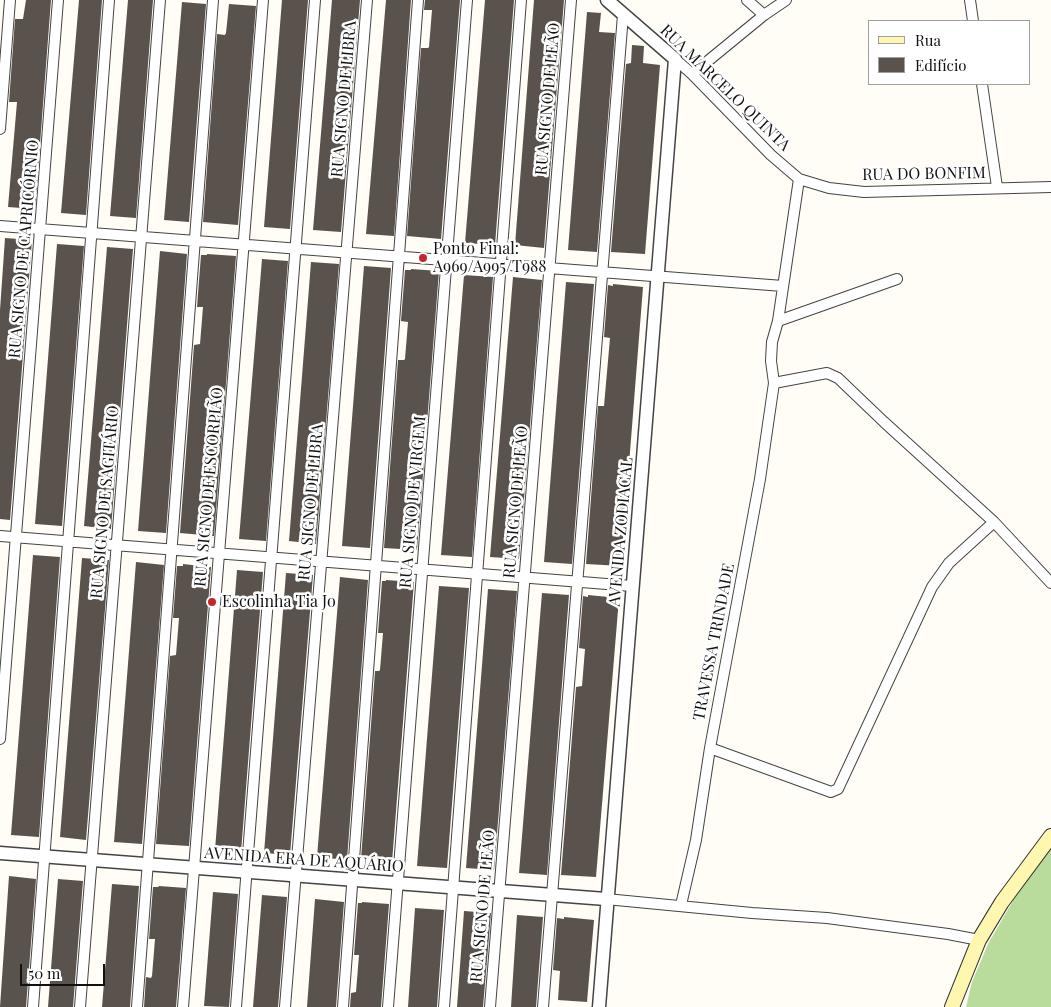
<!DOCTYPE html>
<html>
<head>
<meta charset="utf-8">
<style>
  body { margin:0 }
  #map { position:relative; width:1051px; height:1007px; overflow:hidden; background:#fffdf5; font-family:"Playfair Display",serif }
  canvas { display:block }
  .legend { position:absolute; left:868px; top:20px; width:162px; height:65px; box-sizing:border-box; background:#fff; border:1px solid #a0a0a0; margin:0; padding:6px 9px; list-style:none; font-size:15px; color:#111 }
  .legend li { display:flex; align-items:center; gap:10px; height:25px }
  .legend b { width:25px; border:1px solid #a0a0a0 }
  .scale { position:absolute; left:20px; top:964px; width:85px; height:22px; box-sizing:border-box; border:2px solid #111; border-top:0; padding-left:6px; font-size:15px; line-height:18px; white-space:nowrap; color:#111; -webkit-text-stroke:4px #fff; paint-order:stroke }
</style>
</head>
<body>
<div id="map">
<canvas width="1051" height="1007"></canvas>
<ul class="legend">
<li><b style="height:6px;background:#fff6b0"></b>Rua</li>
<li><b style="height:14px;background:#5a524d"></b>Edifício</li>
</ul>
<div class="scale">50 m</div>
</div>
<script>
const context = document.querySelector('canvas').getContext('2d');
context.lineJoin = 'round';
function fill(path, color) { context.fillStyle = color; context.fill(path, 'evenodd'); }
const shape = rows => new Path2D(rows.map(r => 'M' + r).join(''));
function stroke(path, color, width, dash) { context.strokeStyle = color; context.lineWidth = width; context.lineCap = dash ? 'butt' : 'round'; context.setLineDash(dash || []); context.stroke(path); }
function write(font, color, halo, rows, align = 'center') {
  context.font = font + ' "Playfair Display",serif'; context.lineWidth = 5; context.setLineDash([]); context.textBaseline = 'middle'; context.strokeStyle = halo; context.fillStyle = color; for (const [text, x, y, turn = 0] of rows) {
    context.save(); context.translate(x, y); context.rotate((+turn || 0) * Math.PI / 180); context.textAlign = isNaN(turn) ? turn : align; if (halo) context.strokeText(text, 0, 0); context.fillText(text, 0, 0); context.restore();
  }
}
const forest = shape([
  [1051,848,1051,1007,966,1007,972,982,988,944,1018,892]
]);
const building = shape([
  [26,0,51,0,35,209,8,207,17,102,9,102,15,19,23,19],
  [79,0,102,0,86,215,61,213],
  [128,0,153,0,136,218,110,216],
  [282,0,308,0,290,229,264,227],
  [332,0,360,0,341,232,313,230],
  [386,0,411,0,394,236,366,234],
  [425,0,460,0,441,239,407,236,421,48,428,48,429,47,432,10,424,10],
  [485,0,514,0,495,245,465,243],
  [534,0,564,0,544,248,515,245],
  [182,2,206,4,189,222,164,220],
  [229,4,256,6,238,225,203,222,217,34,225,35,226,33],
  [587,12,601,13,599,32,615,33,597,252,568,250],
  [632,45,644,46,643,63,660,65,645,254,611,252,626,64,631,63],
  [5,238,32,240,10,520,0,519,0,310],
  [57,244,84,246,62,526,35,524],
  [107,247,133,249,111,529,84,526],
  [160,251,187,254,166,533,138,531],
  [207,254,236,256,214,536,180,533,194,345,200,344,203,307,197,307,201,255,207,255],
  [262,259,288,261,266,541,239,539],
  [311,262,339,264,316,544,289,541],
  [364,266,391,268,370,548,342,546],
  [411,269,439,271,417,550,384,548,398,360,404,360,405,359,408,322,401,321,405,270,411,270],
  [464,275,493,277,472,557,441,555],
  [513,277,542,280,519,559,490,557],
  [566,282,594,284,572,564,544,562],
  [613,284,643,287,621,566,586,564,598,406,604,406,610,338,604,337,608,285,613,286],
  [33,555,60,557,39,837,11,835],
  [82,558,109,560,86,840,60,837],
  [136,562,164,565,142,844,114,842],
  [183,564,211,567,189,846,156,844,170,656,176,655,179,618,173,618,177,566,183,566],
  [237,570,263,572,241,852,215,850],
  [286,573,313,575,290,855,264,853],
  [340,577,368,580,347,860,317,857],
  [386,580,414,582,392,862,361,859,375,671,379,671,380,670,383,633,378,633,382,581,386,581],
  [439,586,469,588,447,868,417,866],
  [488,589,517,591,494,870,466,868],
  [542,593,569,595,547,875,519,873],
  [588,595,619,598,596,877,561,875,576,687,582,686,585,649,579,648,583,596,588,597],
  [9,876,36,879,26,1007,0,1007],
  [58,879,83,881,73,1007,48,1007],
  [112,884,139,886,130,1007,102,1007],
  [159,886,186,888,176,1007,144,1007,146,977,151,978,152,976,155,939,149,939,153,887,158,887],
  [213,892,238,894,229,1007,204,1006],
  [262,895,287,897,278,1007,253,1007],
  [315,899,344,902,336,1007,307,1007],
  [362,902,389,904,381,1007,350,1007,351,993,356,992,359,955,354,955,358,903,362,903],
  [415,908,444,910,437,1007,408,1007],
  [464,911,491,913,483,1007,457,1007],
  [517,915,543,917,536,1007,511,1007],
  [564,917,594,920,587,1002,558,1000,560,971,553,970,557,918,564,919]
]);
const minor = shape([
  [970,0,973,21],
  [764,15,786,0],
  [675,59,692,74,771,155,799,179,829,188,864,192,1051,187],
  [692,74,764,15,747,0],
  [982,84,997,187],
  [0,129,10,0],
  [0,226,783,286],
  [778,321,897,279],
  [774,383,827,373,838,378,884,422,994,522,1051,583],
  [0,536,632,586],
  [0,739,58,0],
  [710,748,831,792,838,789,932,587,949,563,994,522],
  [606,899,752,913,827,918,948,934,979,940],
  [681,905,696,840,710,748,760,479,774,383,771,361,772,342,778,321,799,179],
  [33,1007,109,0],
  [80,1007,160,0],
  [137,1007,213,0],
  [183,1007,263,0],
  [236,1007,315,0],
  [285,1007,367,0],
  [343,1007,418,0],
  [388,1007,467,0],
  [444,1007,521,0],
  [490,1007,571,0],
  [543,1007,623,15]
]);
const tertiary = shape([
  [0,853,606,899],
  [599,1007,675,59,607,0]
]);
const secondary = shape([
  [952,1007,979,940,1002,902,1051,836]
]);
const markers = [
  [423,258,5,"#c4262e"],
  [212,602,5,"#c4262e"]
];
const streetNames = [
  ["RUA MARCELO QUINTA",725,88,44],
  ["RUA SIGNO DE LIBRA",344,99,-85],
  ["RUA SIGNO DE LEÃO",548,99,-85],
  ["RUA DO BONFIM",924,174,-1],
  ["RUA SIGNO DE CAPRICÓRNIO",24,249,-85],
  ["RUA SIGNO DE ESCORPIÃO",209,487,-85],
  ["RUA SIGNO DE SAGITÁRIO",105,502,-85],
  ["RUA SIGNO DE LIBRA",311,502,-85],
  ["RUA SIGNO DE VIRGEM",413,502,-85],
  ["RUA SIGNO DE LEÃO",516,502,-85],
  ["AVENIDA ZODIACAL",621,532,-85],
  ["TRAVESSA TRINDADE",714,642,-79],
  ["AVENIDA ERA DE AQUÁRIO",304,860,4],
  ["RUA SIGNO DE LEÃO",483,906,-85]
];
const poiNames = [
  ["Ponto Final:",433,249],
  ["A969/A995/T988",433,267],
  ["Escolinha Tia Jo",222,602]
];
fill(forest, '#b9dc9c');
fill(building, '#5a524d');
stroke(minor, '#444', 12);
stroke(tertiary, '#444', 15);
stroke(secondary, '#333', 16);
stroke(minor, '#fff', 10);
stroke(tertiary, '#fff', 12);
stroke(secondary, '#fff6b0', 14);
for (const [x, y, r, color] of markers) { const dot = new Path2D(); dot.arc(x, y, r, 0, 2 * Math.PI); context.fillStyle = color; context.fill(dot); stroke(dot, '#fff', 2); }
write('16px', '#111', '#fff', streetNames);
write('16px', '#111', '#fff', poiNames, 'left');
</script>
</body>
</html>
